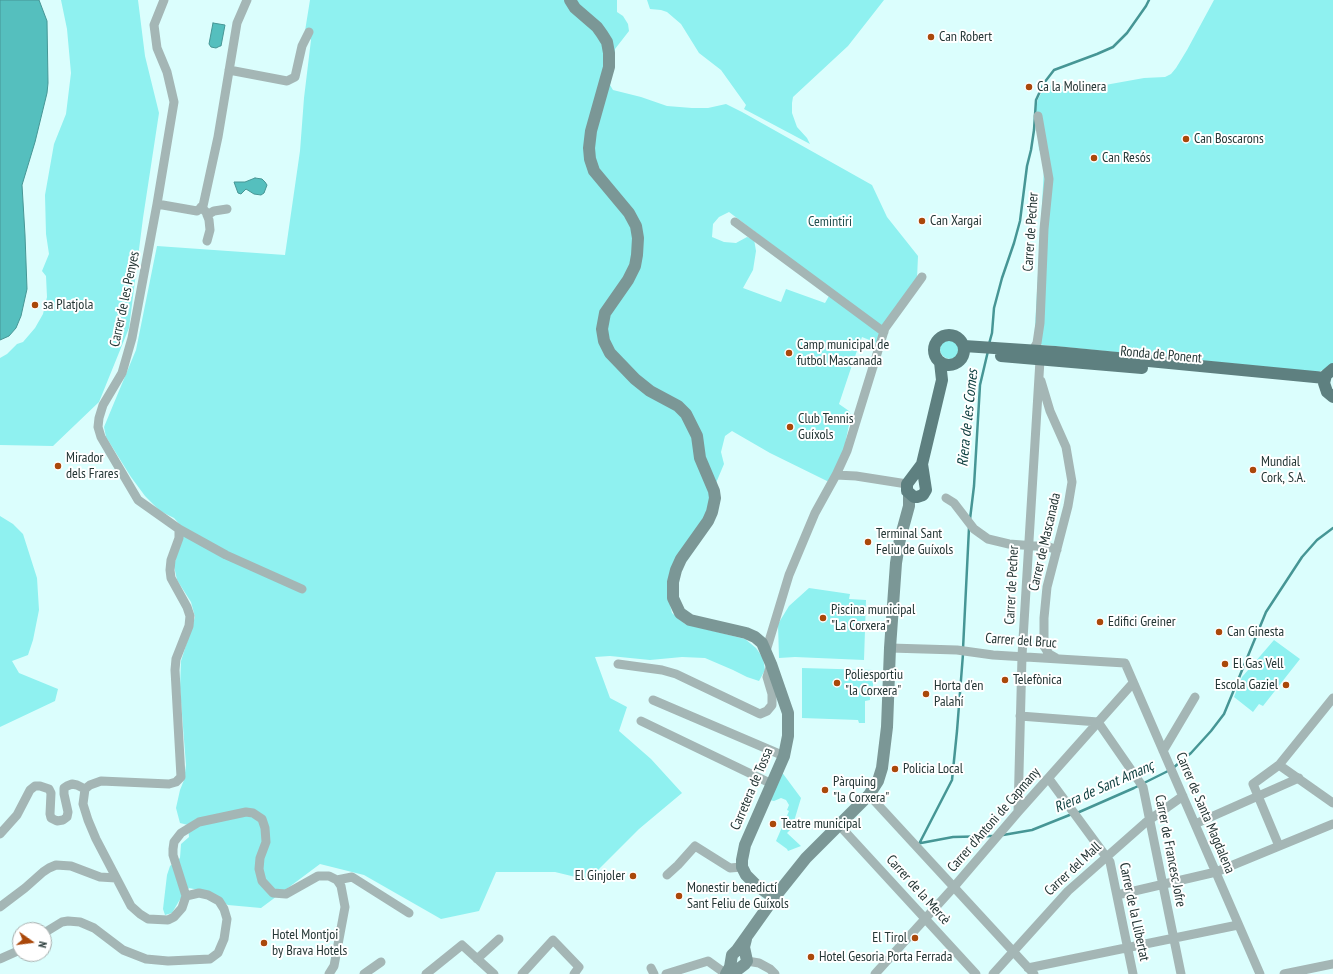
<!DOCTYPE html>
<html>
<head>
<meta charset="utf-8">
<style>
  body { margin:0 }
  #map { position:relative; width:1333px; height:974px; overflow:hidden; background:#dbfefd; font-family:"PT Sans Narrow",sans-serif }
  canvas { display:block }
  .north { position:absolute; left:12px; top:922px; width:40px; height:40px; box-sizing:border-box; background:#fff; border:1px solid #a7afae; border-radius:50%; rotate:104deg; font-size:11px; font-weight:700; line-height:16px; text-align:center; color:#243635 }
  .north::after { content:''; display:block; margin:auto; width:14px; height:18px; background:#aa480a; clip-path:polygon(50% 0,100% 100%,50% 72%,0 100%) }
</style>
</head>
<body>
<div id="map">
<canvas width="1333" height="974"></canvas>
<div class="north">N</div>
</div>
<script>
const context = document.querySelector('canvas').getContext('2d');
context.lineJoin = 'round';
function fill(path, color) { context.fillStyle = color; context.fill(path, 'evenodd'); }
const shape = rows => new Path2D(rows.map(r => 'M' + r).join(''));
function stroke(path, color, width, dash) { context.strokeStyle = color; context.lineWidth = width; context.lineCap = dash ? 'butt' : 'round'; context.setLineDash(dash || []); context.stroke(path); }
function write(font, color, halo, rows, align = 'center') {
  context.font = font + ' "PT Sans Narrow",sans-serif'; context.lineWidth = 4; context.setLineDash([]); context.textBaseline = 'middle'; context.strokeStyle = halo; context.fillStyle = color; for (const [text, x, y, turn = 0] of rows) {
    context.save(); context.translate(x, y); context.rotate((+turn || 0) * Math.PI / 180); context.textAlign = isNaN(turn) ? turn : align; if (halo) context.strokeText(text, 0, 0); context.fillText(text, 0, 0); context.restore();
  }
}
const green = shape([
  [61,0,138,0,145,56,159,113,143,218,129,328,99,402,53,446,0,445,0,358,7,354,17,344,23,342,35,328,43,314,47,297,46,276,42,271,49,254,46,234,45,195,54,144,66,114,71,73,67,29],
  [310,0,617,0,617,12,623,16,628,24,629,31,615,49,614,62,610,85,613,90,641,97,667,106,692,108,708,108,726,104,742,112,872,185,887,217,918,256,917,279,881,327,729,212,719,217,713,224,712,237,724,242,736,243,747,237,754,239,756,251,753,270,743,288,781,302,786,289,825,303,829,296,881,333,877,343,862,337,853,362,839,404,849,411,851,415,842,459,829,482,770,453,732,431,725,436,721,452,724,464,716,483,709,508,668,597,672,613,685,624,745,639,756,648,763,658,765,670,759,681,747,677,733,670,705,658,682,657,650,660,610,656,595,657,610,698,627,707,619,731,651,759,682,793,639,829,588,880,555,872,496,872,479,911,441,919,364,875,320,864,261,908,228,905,199,890,189,888,179,901,172,913,165,915,163,909,167,875,170,866,180,858,181,844,189,837,188,825,180,823,176,808,180,790,184,780,186,765,180,688,181,661,195,617,191,602,177,580,174,566,183,528,174,518,160,511,145,496,131,477,106,437,104,427,136,350,157,246,285,255,300,151,304,98,311,40,305,31],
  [647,0,884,0,848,46,793,97,792,103,792,113,797,127,807,138,810,144,744,109,746,105,721,70,699,53,681,24,667,12,661,10,650,9],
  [1214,0,1333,0,1333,366,1318,372,1034,344,1044,168,1042,153,1039,150,1036,109,1038,99,1045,86,1053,85,1080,88,1094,87,1144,78,1165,77,1171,74,1176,68,1187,50],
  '940 349a10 10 0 1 1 20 0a10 10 0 1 1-20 0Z',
  [0,516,13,524,23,534,37,578,39,610,33,640,28,655,12,661,19,673,58,689,55,701,0,727],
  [809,588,850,594,849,599,866,600,864,660,795,657,779,658,778,624,789,606],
  [1274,640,1300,659,1263,706,1259,704,1253,712,1234,697,1242,677],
  [802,668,873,670,873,696,870,696,870,700,865,701,865,723,859,723,858,720,802,718],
  [781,771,801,798,792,828,787,833,801,846,788,851,787,849,776,841,789,811,787,810,789,805,786,800,781,798,774,801,769,800]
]);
const water = shape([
  [0,0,39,0,47,21,48,83,47,93,35,142,22,185,25,235,27,289,21,316,16,328,9,336,0,340,0,0],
  [213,23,225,25,221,46,220,46,216,48,211,47,209,44,213,23],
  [255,178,262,179,265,182,267,185,264,193,261,195,254,194,246,189,241,194,238,193,234,182,245,182,255,178]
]);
const stream = shape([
  [989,344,992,333,994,308,1002,278,1014,243,1020,221,1027,166,1031,150,1034,130,1036,100,1044,83,1054,70,1097,54,1113,47,1127,33,1146,6,1149,0],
  [970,519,974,486,980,385,988,351],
  [963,649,969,528],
  [1173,768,1191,753,1211,731,1224,714,1266,612,1302,557,1317,540,1333,528],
  [1077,813,1134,788,1168,771],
  [1003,835,1032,830,1072,814],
  [921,843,953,837,994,836],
  [919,844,952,780,957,731,963,654]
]);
const minor = shape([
  [229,70,287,81,295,77,302,46,309,32],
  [157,204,197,211,203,206,218,137,237,23,247,0],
  [201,207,206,212,209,220,210,230,207,241],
  [207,215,214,211,227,209],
  [735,222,884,332],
  [1033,350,1037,343,1040,323,1044,229,1049,179,1038,116],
  [1041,381,1050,411,1066,447,1072,482,1068,506,1047,587,1044,618,1044,646,1049,654,1056,658],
  [836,475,856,476,907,484],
  [946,498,954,503,974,529,988,539,1009,544,1049,547,1057,550],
  [179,529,226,555,302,589],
  [890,648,957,650,993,655,1125,663,1260,974],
  [766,651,789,575,815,513,836,475,847,451,885,328,922,277],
  [618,664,662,670,676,674,760,714,767,711,772,705,772,694,767,677,771,664],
  [653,700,784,756],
  [1020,716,1098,722,1143,787,1181,974],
  [641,721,772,784],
  [1163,751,1195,697],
  [1279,765,1333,803],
  [1049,779,1110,862,1133,974],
  [85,789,90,785,101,781,169,784,176,782,181,777,175,670,176,659,189,626,190,616,187,607,171,578,170,570,171,560,179,538,179,529,138,500,101,437,98,427,99,418,103,405,122,373,132,338,157,204,174,102,167,72,157,48,154,25,164,0],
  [85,789,83,804,88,820,96,839,131,906,140,914,148,919,168,920,174,917,182,908,186,896,173,855,173,849,174,842,181,833,199,822,246,812,253,813,262,819,265,828,266,842,260,858,259,869,262,881,273,893,286,894,318,876,329,876,337,880,341,886,345,907,334,966,329,974],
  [869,795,1034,974],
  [1018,812,1022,656,1040,360],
  [1195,824,1299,778],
  [839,825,976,974],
  [0,834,17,815,30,790,35,786,40,786,49,789,51,793,50,814,51,818,57,821,63,820,67,817,68,812,64,794,64,788,67,786,72,784,77,785,85,789],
  [1279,846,1253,784,1279,765,1333,698],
  [667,875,678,865,695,846,730,868,742,867],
  [337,880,352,877,409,913],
  [1117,895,1216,872,1333,824],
  [0,907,25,888,43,872,49,868,56,865,71,866,100,877,116,878],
  [44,933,62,922,68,921,80,922,94,928,123,950,146,959,168,961,210,959,218,953,224,939,227,919,224,909,219,901,208,895,199,893,186,896],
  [0,959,20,950],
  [477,959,499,939],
  [747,961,759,963,770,969,775,974],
  [651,968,654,974],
  [1028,968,1238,925],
  [364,974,381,962],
  [426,974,462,945,494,974],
  [522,974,553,940,579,967,574,974],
  [666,974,708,961,726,974],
  [875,974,953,888,1018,812,1133,683],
  [993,974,1068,891,1145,823,1183,796],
  [1284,974,1333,964]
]);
const secondary = shape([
  [570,0,575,8,597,27,602,34,607,42,609,53,609,67,591,131,589,148,590,159,594,171,629,213,636,226,638,238,637,255,635,266,628,280,605,313,602,329,604,341,610,353,635,379,650,391,678,406,686,414,697,436,700,458,714,491,715,498,712,512,708,521,681,559,676,570,673,582,673,598,680,613,690,620,746,633,755,637,762,643,771,664,788,713,788,736,784,756,745,845,742,860,742,867,746,875,756,885,774,898],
  [726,974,730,967,732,955,737,950,774,898,806,858,869,795,878,781,882,768,887,727,890,648,896,563,900,539,909,506,909,494],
  [732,974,745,964,747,961,744,947,746,939]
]);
const primary = shape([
  '934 350a15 15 0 1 1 30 0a15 15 0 1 1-30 0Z',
  [964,346,1055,352,1325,378],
  [1001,356,1142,368],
  [1333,369,1326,375,1324,383,1327,392,1333,397],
  [922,464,907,484,907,491,914,497,917,497,923,495,926,490,922,464,942,380,940,362]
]);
const markers = [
  [931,37,4,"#aa480a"],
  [1029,87,4,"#aa480a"],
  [1186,139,4,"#aa480a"],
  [1094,158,4,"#aa480a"],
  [922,221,4,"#aa480a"],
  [35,305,4,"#aa480a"],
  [789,353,4,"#aa480a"],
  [790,427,4,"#aa480a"],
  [58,466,4,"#aa480a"],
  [1253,470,4,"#aa480a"],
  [868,542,4,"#aa480a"],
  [823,618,4,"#aa480a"],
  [1100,622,4,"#aa480a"],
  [1219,632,4,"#aa480a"],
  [1225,664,4,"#aa480a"],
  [1005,680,4,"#aa480a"],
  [837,683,4,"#aa480a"],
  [1286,685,4,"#aa480a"],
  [926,694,4,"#aa480a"],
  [895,769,4,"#aa480a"],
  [825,790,4,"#aa480a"],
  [773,824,4,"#aa480a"],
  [633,876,4,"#aa480a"],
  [679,896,4,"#aa480a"],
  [915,938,4,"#aa480a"],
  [264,943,4,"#aa480a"],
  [811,957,4,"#aa480a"]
];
const poiNames = [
  ["Can Robert",939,37],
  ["Ca la Molinera",1037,87],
  ["Can Boscarons",1194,139],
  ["Can Resós",1102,158],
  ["Can Xargai",930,221],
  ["sa Platjola",43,305],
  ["Camp municipal de",797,345],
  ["futbol Mascanada",797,361],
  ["Club Tennis",798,419],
  ["Guíxols",798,435],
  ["Mirador",66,458],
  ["dels Frares",66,474],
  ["Mundial",1261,462],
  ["Cork, S.A.",1261,478],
  ["Terminal Sant",876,534],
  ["Feliu de Guíxols",876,550],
  ["Piscina municipal",831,610],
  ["\"La Corxera\"",831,626],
  ["Edifici Greiner",1108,622],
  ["Can Ginesta",1227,632],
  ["El Gas Vell",1233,664],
  ["Poliesportiu",845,675],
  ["\"la Corxera\"",845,691],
  ["Telefònica",1013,680],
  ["Escola Gaziel",1278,685,"right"],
  ["Horta d'en",934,686],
  ["Palahí",934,702],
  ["Policia Local",903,769],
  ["Pàrquing",833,782],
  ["\"la Corxera\"",833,798],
  ["Teatre municipal",781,824],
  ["El Ginjoler",625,876,"right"],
  ["Monestir benedictí",687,888],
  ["Sant Feliu de Guíxols",687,904],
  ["Hotel Montjoi",272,935],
  ["by Brava Hotels",272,951],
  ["El Tirol",907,938,"right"],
  ["Hotel Gesoria Porta Ferrada",819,957]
];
const parkNames = [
  ["Cemintiri",830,222]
];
const streetNames = [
  ["Carrer de Pecher",1031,232,-86],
  ["Carrer de les Penyes",125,299,-78],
  ["Ronda de Ponent",1161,355,5],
  ["Carrer de Mascanada",1045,542,-77],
  ["Carrer de Pecher",1012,585,-87],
  ["Carrer del Bruc",1021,641,4],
  ["Carretera de Tossa",752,789,-67],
  ["Carrer de Santa Magdalena",1205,813,67],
  ["Carrer d'Antoni de Capmany",994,820,-49],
  ["Carrer de Francesc Jofre",1170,851,79],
  ["Carrer del Mall",1073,869,-43],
  ["Carrer de la Mercè",918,890,48],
  ["Carrer de la Llibertat",1134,912,78]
];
const waterNames = [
  ["Riera de les Comes",968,418,-84],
  ["Riera de Sant Amanç",1104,787,-24]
];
fill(green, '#8ff1f0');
fill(water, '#55bfbe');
stroke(water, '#469695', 1);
stroke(stream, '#469695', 2.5);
stroke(minor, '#a4b6b5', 9);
stroke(secondary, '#7b9796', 12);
stroke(primary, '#5e8080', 12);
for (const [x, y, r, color] of markers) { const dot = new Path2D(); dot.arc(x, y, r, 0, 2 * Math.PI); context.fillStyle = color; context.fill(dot); stroke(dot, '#fff', 1.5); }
write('14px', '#243635', '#fff', poiNames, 'left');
write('14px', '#225050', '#fff', parkNames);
write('14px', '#243635', '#fff', streetNames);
write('italic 15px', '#0f4040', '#fff', waterNames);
</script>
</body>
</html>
